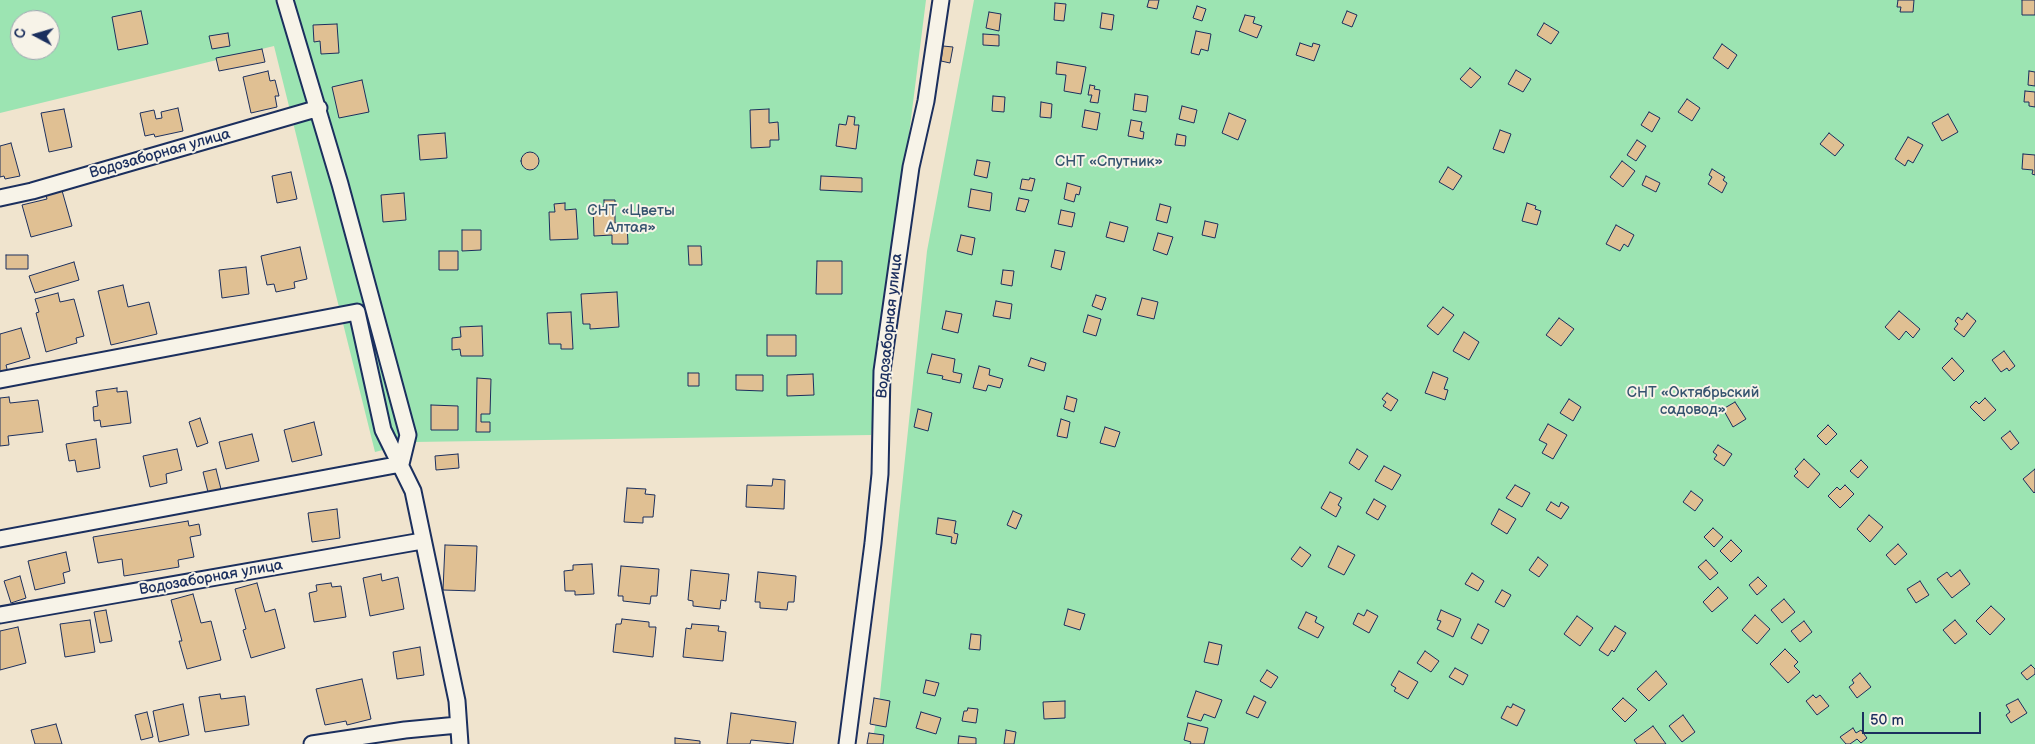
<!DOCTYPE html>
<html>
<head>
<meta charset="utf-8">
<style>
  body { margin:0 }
  #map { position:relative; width:2035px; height:744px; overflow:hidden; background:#f0e4ce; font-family:"Balsamiq Sans",sans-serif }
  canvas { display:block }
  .north { position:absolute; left:10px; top:10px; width:50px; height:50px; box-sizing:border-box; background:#f7f3e8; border:1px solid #9fa5b1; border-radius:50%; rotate:276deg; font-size:14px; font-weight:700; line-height:20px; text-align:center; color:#1b2f5e }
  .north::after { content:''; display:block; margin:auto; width:18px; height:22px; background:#1b2f5e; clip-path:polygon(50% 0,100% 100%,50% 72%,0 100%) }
  .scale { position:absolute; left:1862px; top:712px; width:119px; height:22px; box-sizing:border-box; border:2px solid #1b2f5e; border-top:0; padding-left:6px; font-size:15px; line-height:18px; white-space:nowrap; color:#1b2f5e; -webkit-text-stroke:4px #f7f3e8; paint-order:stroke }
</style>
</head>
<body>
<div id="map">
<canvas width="2035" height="744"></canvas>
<div class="north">С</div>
<div class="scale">50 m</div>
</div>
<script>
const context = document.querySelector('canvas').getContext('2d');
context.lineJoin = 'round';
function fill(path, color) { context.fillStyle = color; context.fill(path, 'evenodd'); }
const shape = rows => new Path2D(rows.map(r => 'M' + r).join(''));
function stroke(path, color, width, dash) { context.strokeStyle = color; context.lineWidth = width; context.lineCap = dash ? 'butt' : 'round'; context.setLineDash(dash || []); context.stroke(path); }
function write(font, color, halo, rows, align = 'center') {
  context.font = font + ' "Balsamiq Sans",sans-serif'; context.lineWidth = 4; context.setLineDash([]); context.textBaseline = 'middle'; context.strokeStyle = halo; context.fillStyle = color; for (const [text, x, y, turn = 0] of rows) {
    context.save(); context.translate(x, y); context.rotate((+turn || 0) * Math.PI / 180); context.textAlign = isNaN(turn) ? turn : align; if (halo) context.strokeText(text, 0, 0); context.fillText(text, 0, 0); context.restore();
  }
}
const green = shape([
  [0,0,926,0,871,435,414,442,375,452,274,46,0,113],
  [20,20,50,20,50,50,20,50],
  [974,0,2035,0,2035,744,872,744,879,704,927,251]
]);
const building = shape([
  [1149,0,1159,0,1157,9,1147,7,1149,0],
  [1898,0,1914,0,1913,12,1900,12,1901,7,1897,7,1898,0],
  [2022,0,2035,0,2035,15,2022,15,2022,0],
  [1055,3,1066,4,1064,21,1054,20,1055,3],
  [1197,6,1206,9,1202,21,1193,18,1197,6],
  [141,11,148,44,118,50,112,17,141,11],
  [1347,11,1357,15,1352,27,1342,23,1347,11],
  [989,12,1001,14,999,31,986,28,989,12],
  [1102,13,1114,15,1112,30,1100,28,1102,13],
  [1245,15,1255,17,1253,23,1262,26,1257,38,1239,31,1245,15],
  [1544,23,1559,32,1551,44,1537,35,1544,23],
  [337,24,339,53,321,54,320,41,314,42,313,25,337,24],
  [1196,31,1211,34,1208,51,1201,49,1199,55,1191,53,1196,31],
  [228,33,230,46,212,49,209,36,228,33],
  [983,34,999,35,999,46,983,45,983,34],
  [1300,43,1312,47,1313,43,1320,45,1314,61,1296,55,1300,43],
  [1722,44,1737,55,1728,69,1713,58,1722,44],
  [943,46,953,47,950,63,941,61,943,46],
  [262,49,265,62,219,71,216,58,262,49],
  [1057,62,1086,67,1081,94,1064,91,1066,75,1056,74,1057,62],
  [1470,68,1481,77,1471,88,1460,79,1470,68],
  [1516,70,1531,79,1523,92,1508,84,1516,70],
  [268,71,270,81,275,80,279,96,275,96,277,107,251,113,243,77,268,71],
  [2029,71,2035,72,2035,86,2028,85,2029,71],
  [362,80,369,112,339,118,332,87,362,80],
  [1090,85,1095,86,1094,89,1100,90,1098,103,1090,102,1092,95,1088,95,1090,85],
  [2025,91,2035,92,2035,107,2029,106,2029,102,2024,102,2025,91],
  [1135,94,1148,96,1146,112,1133,110,1135,94],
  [993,96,1005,97,1004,112,992,111,993,96],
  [1687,99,1700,108,1692,121,1678,112,1687,99],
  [1041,102,1052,104,1051,118,1040,117,1041,102],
  [1182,106,1197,110,1194,123,1179,119,1182,106],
  [178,108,183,131,155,137,154,134,145,136,140,113,154,110,156,119,162,118,161,112,178,108],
  [64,109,72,147,49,152,41,113,64,109],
  [769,109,769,123,778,122,779,140,770,140,770,147,751,148,750,110,769,109],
  [1085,110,1100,113,1097,130,1082,127,1085,110],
  [1649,112,1660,118,1652,132,1641,125,1649,112],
  [1229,113,1246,120,1238,140,1222,133,1229,113],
  [1948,114,1958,132,1942,141,1932,123,1948,114],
  [848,116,855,117,854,125,859,125,856,149,836,146,839,124,846,125,848,116],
  [1131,120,1142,122,1140,131,1144,132,1143,139,1128,136,1131,120],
  [1500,130,1511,134,1504,153,1493,149,1500,130],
  [445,133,447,158,420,160,418,135,445,133],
  [1829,133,1844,145,1835,156,1820,144,1829,133],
  [1177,134,1186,136,1185,146,1175,145,1177,134],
  [1908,137,1923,145,1913,163,1908,160,1905,166,1895,159,1908,137],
  [1637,140,1646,146,1636,161,1627,155,1637,140],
  [11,143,20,176,5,179,4,176,0,177,0,146,11,143],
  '521 161a9 9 0 1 1 18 0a9 9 0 1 1-18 0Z',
  [2023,154,2035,155,2035,175,2032,174,2033,170,2022,169,2023,154],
  [977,160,990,162,987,178,974,175,977,160],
  [1622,161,1635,171,1623,187,1610,177,1622,161],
  [1448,167,1462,176,1453,190,1439,182,1448,167],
  [1712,169,1725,177,1723,180,1727,183,1722,193,1708,184,1712,177,1709,175,1712,169],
  [291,172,297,199,277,203,272,176,291,172],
  [821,176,862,178,862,192,820,190,821,176],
  [1646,176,1660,183,1656,192,1642,185,1646,176],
  [1030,178,1035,179,1032,191,1020,189,1022,179,1029,180,1030,178],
  [1067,183,1081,187,1079,195,1076,194,1074,202,1064,199,1067,183],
  [61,187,72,226,31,237,22,205,47,199,45,191,61,187],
  [971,189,992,193,990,211,968,207,971,189],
  [404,193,406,220,383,222,381,195,404,193],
  [1019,198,1029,200,1025,212,1016,210,1019,198],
  [604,200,615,200,615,223,627,223,628,244,612,244,612,235,594,236,593,207,604,207,604,200],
  [565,203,565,210,576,209,578,239,550,240,549,212,555,212,554,204,565,203],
  [1527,203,1536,206,1535,209,1541,211,1537,225,1522,221,1527,203],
  [1160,204,1171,207,1167,223,1156,220,1160,204],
  [1061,210,1075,213,1072,227,1058,224,1061,210],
  [1205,221,1218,224,1215,238,1202,235,1205,221],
  [1110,222,1128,227,1124,242,1106,237,1110,222],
  [1616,225,1634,235,1628,247,1624,244,1620,251,1606,244,1616,225],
  [462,230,481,230,481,250,462,251,462,230],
  [1158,233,1173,237,1167,255,1153,250,1158,233],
  [961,235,975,238,972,255,957,251,961,235],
  [688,246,701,246,702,265,689,265,688,246],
  [300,247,307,279,294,282,295,288,276,292,274,284,267,285,261,256,300,247],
  [1055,250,1065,252,1061,270,1051,267,1055,250],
  [439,251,458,251,458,270,439,270,439,251],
  [6,255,28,255,28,269,6,269,6,255],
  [817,261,842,261,842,294,816,294,817,261],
  [74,262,79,280,35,293,29,276,74,262],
  [246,267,249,294,222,298,219,270,246,267],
  [1003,270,1014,271,1012,286,1001,284,1003,270],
  [123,285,128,307,149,302,157,334,111,345,98,291,123,285],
  [617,292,619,327,590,329,590,324,583,324,581,294,617,292],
  [58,293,60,302,74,299,84,336,76,338,77,343,46,352,36,313,39,312,35,299,58,293],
  [1096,295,1106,298,1102,310,1092,306,1096,295],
  [1142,298,1158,302,1154,319,1137,315,1142,298],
  [996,301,1012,304,1010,319,993,316,996,301],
  [1443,307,1454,315,1438,335,1427,326,1443,307],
  [946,311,962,314,958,333,942,329,946,311],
  [1899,311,1920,329,1913,338,1906,331,1899,340,1885,327,1899,311],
  [571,312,573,349,561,349,561,344,549,344,547,313,571,312],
  [1967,313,1976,321,1964,337,1954,329,1958,324,1955,321,1958,317,1962,320,1967,313],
  [1088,315,1101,319,1096,336,1083,332,1088,315],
  [1559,318,1574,329,1561,346,1546,335,1559,318],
  [482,326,483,356,461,356,460,349,452,350,452,338,461,337,460,327,482,326],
  [21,328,30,358,6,365,8,373,0,375,0,334,21,328],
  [1464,332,1479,342,1469,360,1453,351,1464,332],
  [767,335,796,335,796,356,767,356,767,335],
  [2004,351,2015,366,2009,371,2007,368,2001,372,1992,360,2004,351],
  [932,354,955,359,953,372,962,374,960,383,942,379,943,376,927,373,932,354],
  [1031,358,1046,363,1044,371,1028,366,1031,358],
  [1952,358,1964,371,1954,381,1942,368,1952,358],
  [979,366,990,369,989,375,1003,379,1000,388,988,385,986,391,973,388,979,366],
  [1433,372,1448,378,1444,389,1448,390,1445,400,1425,393,1433,372],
  [688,373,699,373,699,386,688,386,688,373],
  [813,374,814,395,787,396,787,375,813,374],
  [736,375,763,375,763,391,736,390,736,375],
  [477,378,491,379,490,414,481,414,481,422,490,422,490,432,476,432,477,378],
  [117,388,117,392,127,391,131,423,101,427,100,420,94,421,93,407,98,406,96,391,117,388],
  [1387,393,1398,400,1391,411,1383,406,1386,402,1382,399,1387,393],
  [1067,396,1077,399,1074,412,1064,409,1067,396],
  [9,397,10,403,38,400,43,432,8,436,9,445,0,446,0,398,9,397],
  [1985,398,1996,410,1984,421,1970,407,1976,401,1979,404,1985,398],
  [1569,399,1581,407,1573,421,1560,413,1569,399],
  [1735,402,1746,419,1733,427,1723,409,1735,402],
  [431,405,458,406,458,430,431,430,431,405],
  [918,409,932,413,928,431,914,427,918,409],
  [200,418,208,443,197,447,189,422,200,418],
  [1061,419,1070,422,1067,438,1057,436,1061,419],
  [314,422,322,455,292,462,284,430,314,422],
  [1548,424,1567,435,1553,459,1542,453,1547,444,1539,440,1548,424],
  [1828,425,1837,434,1826,445,1817,436,1828,425],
  [1105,427,1120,432,1115,447,1100,443,1105,427],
  [2010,431,2019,443,2011,450,2001,438,2010,431],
  [252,434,259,461,226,469,219,442,252,434],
  [96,439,100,468,77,472,75,460,69,461,66,444,96,439],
  [1718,445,1732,454,1724,466,1714,459,1717,455,1713,452,1718,445],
  [177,449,182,470,166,474,167,483,150,487,143,456,177,449],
  [1357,449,1368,456,1359,470,1349,463,1357,449],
  [458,454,459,468,436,470,435,456,458,454],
  [1804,459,1820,474,1808,488,1794,476,1798,472,1795,469,1804,459],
  [1861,460,1868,467,1858,478,1850,471,1861,460],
  [1384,466,1401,475,1392,490,1375,481,1384,466],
  [216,469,221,489,208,492,203,472,216,469],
  [2035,469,2035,492,2034,493,2023,479,2035,469],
  [773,479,785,480,784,509,746,507,747,485,772,486,773,479],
  [1515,485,1530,493,1522,507,1506,498,1515,485],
  [1845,485,1854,494,1840,508,1828,496,1837,487,1840,490,1845,485],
  [627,488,646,489,645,494,655,495,653,517,643,517,643,523,624,522,627,488],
  [1691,491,1703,500,1695,511,1683,502,1691,491],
  [1330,492,1342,498,1338,505,1341,507,1336,517,1321,508,1330,492],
  [1374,499,1386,506,1378,520,1366,513,1374,499],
  [1551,502,1559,507,1561,502,1569,507,1561,519,1546,510,1551,502],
  [337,509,340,538,312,542,308,513,337,509],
  [1499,509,1516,519,1507,534,1491,524,1499,509],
  [1013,511,1022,515,1016,529,1007,525,1013,511],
  [1869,515,1883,527,1870,542,1857,529,1869,515],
  [938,518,956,521,954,533,958,534,956,544,951,543,952,537,936,534,938,518],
  [188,521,189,526,199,524,201,535,190,537,194,557,178,560,179,567,124,576,122,559,98,563,93,537,188,521],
  [1713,528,1723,537,1714,547,1704,537,1713,528],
  [1731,540,1742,551,1731,562,1720,551,1731,540],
  [1898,544,1907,554,1895,565,1886,555,1898,544],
  [445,545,477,546,475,591,443,590,445,545],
  [1338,546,1355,555,1344,575,1328,567,1338,546],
  [1300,547,1311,555,1302,567,1291,559,1300,547],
  [66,552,70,571,63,573,65,583,35,590,28,561,66,552],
  [1538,557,1548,565,1539,577,1529,570,1538,557],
  [1706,560,1718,573,1710,580,1698,567,1706,560],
  [592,564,594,594,575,595,575,591,565,591,564,571,573,570,573,565,592,564],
  [621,566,659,569,657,596,651,596,650,604,623,601,623,596,618,596,621,566],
  [691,570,729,574,726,601,721,600,720,609,693,606,693,601,688,600,691,570],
  [1960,570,1970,584,1952,598,1937,579,1947,572,1951,577,1960,570],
  [758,572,796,576,794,602,788,602,787,610,760,608,760,602,755,602,758,572],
  [1472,573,1484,581,1478,591,1465,584,1472,573],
  [381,574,382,581,398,577,404,609,370,616,363,578,381,574],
  [20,576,26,598,11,603,4,581,20,576],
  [1758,577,1767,586,1757,595,1749,585,1758,577],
  [1920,581,1929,595,1916,603,1907,589,1920,581],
  [257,583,265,612,275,609,285,648,251,658,243,630,246,629,235,589,257,583],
  [331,583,332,587,341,586,346,617,314,622,309,593,317,591,316,585,331,583],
  [1718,587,1728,598,1712,612,1703,602,1718,587],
  [1502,590,1511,595,1504,607,1495,602,1502,590],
  [193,594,201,623,211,621,221,660,187,669,179,641,182,641,171,600,193,594],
  [1784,599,1795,612,1782,623,1771,610,1784,599],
  [1991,606,2005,619,1990,635,1976,621,1991,606],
  [1068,609,1085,614,1080,630,1064,625,1068,609],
  [106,610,112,641,100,643,94,612,106,610],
  [1367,610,1378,616,1369,633,1353,624,1358,613,1364,616,1367,610],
  [1441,610,1461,619,1453,637,1437,629,1441,621,1437,620,1441,610],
  [1306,612,1317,617,1315,622,1324,627,1318,638,1298,628,1306,612],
  [1755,615,1770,629,1757,644,1742,630,1755,615],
  [1577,616,1593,628,1580,646,1564,634,1577,616],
  [622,619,649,622,649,627,656,627,653,657,613,652,616,624,621,624,622,619],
  [90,620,95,652,65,657,60,624,90,620],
  [1955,620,1967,634,1955,644,1943,630,1955,620],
  [1804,621,1812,632,1800,642,1791,631,1804,621],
  [692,624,719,626,718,631,726,632,723,661,683,657,686,628,691,629,692,624],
  [1478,624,1489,630,1482,644,1471,638,1478,624],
  [1615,626,1626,633,1614,652,1612,650,1608,656,1599,650,1615,626],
  [18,627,26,663,0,670,0,631,18,627],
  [971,634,981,635,980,650,969,649,971,634],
  [1209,642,1222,645,1218,665,1204,662,1209,642],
  [420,647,424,675,397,679,393,652,420,647],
  [1785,649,1798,662,1794,666,1800,672,1788,683,1770,664,1785,649],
  [1425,651,1439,661,1431,672,1417,663,1425,651],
  [2031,665,2035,669,2035,674,2027,680,2021,673,2031,665],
  [1455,668,1468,675,1463,685,1449,677,1455,668],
  [1267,670,1278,677,1271,688,1260,681,1267,670],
  [1399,671,1418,682,1408,699,1394,691,1396,688,1391,685,1399,671],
  [1656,671,1667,684,1649,701,1637,689,1656,671],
  [1860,673,1871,687,1857,698,1849,687,1854,683,1852,680,1860,673],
  [362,679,371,719,347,725,346,721,325,725,316,689,362,679],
  [926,680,939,683,935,696,923,693,926,680],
  [1196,691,1222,700,1215,718,1204,714,1201,721,1187,717,1196,691],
  [220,694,221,699,245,696,249,725,205,732,199,697,220,694],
  [1813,695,1816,698,1820,695,1829,706,1817,715,1806,701,1813,695],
  [1254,696,1266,702,1258,718,1246,713,1254,696],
  [874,698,890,701,886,727,870,724,874,698],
  [1623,698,1637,710,1625,722,1612,709,1623,698],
  [2018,699,2027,713,2011,723,2006,715,2010,712,2006,705,2018,699],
  [1065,701,1065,718,1044,719,1043,702,1065,701],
  [183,704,189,735,159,742,153,711,183,704],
  [1513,704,1525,710,1517,726,1501,718,1507,706,1511,708,1513,704],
  [968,708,978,709,976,723,962,721,964,711,967,711,968,708],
  [147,712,153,737,141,740,135,715,147,712],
  [921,712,941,718,936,734,916,728,921,712],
  [731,713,796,722,793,744,751,740,750,744,727,744,731,713],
  [1683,715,1695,732,1682,742,1669,726,1683,715],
  [1188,723,1208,728,1204,744,1190,744,1191,742,1184,740,1188,723],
  [56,724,62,744,35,744,31,730,56,724],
  [1653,726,1666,744,1637,744,1634,740,1653,726],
  [1853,728,1856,733,1861,730,1867,738,1861,743,1857,739,1850,744,1846,744,1840,737,1853,728],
  [1006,730,1016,732,1014,744,1004,744,1006,730],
  [869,733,884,735,883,744,867,744,869,733],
  [959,736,976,738,976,744,958,744,959,736],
  [675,738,700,741,700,744,675,744,675,738]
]);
const minor = shape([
  [285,0,340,184,408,435,401,464],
  [0,198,32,191,319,108],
  [0,380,357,312,383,430,413,491,457,701,460,744],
  [0,539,401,464],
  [0,615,422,541],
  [312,744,405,730,458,725],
  [847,744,873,543,880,474,882,371,911,167,926,101,941,0]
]);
const streetNames = [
  ["Водозаборная улица",160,154,-16],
  ["Водозаборная улица",890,326,-84],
  ["Водозаборная улица",211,578,-10]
];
const parkNames = [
  ["СНТ «Спутник»",1109,162],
  ["СНТ «Цветы",631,211],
  ["Алтая»",631,228],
  ["СНТ «Октябрьский",1693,393],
  ["садовод»",1693,410]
];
fill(green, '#9ce4b2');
fill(building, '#e0c093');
stroke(building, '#1b2f5e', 1);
stroke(minor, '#1b2f5e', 19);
stroke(minor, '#f7f3e8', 15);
write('15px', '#1b2f5e', '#f7f3e8', streetNames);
write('15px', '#35536f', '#f7f3e8', parkNames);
</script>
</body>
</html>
